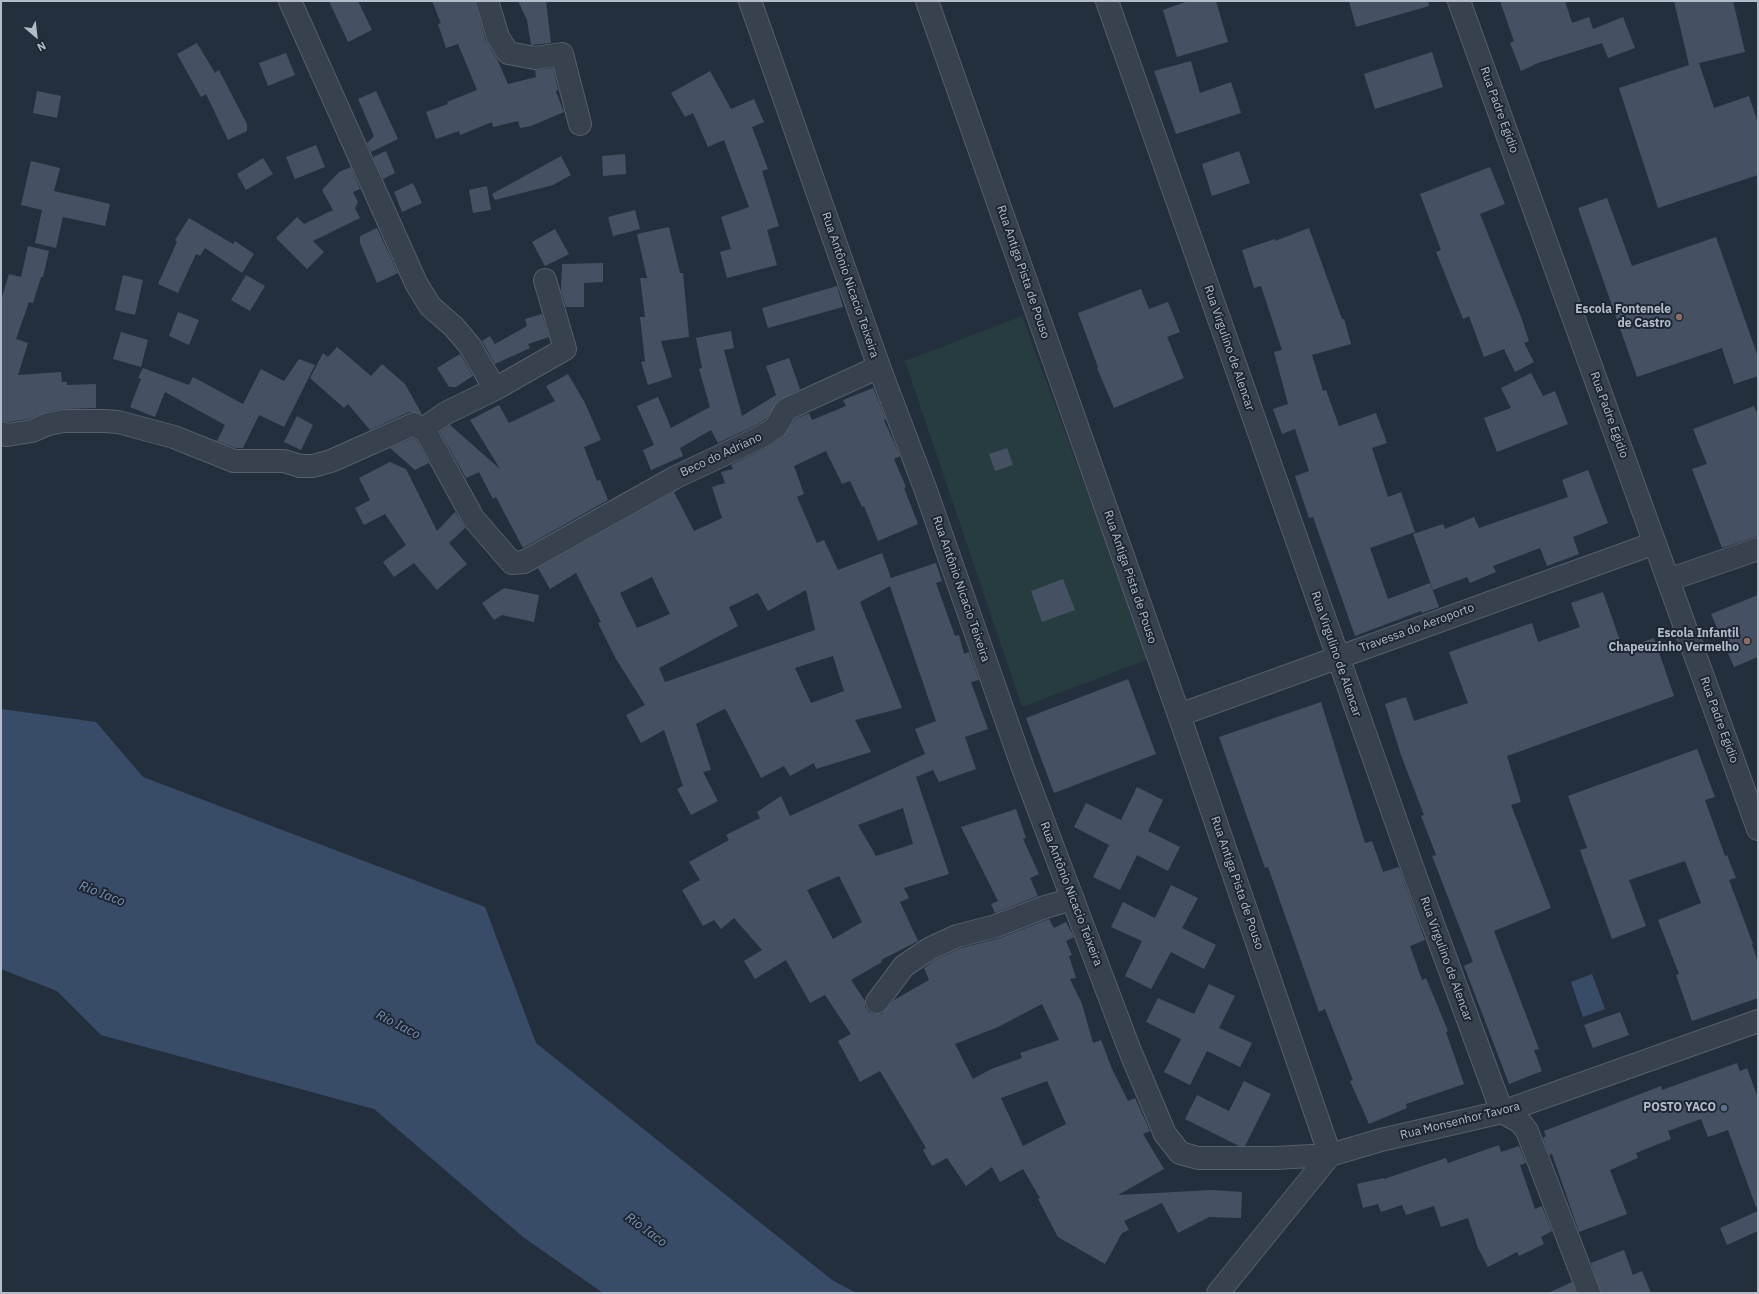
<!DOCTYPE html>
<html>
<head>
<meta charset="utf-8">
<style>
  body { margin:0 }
  #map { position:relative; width:1759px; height:1294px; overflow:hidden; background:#242f3e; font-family:"IBM Plex Sans",sans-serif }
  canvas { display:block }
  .frame { position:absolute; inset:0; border:2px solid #b4bcc9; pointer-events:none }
  .north { position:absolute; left:16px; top:16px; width:40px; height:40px; -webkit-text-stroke:3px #1d2633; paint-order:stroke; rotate:152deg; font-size:11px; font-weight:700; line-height:16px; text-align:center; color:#b4bcc9 }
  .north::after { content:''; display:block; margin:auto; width:14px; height:18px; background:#b4bcc9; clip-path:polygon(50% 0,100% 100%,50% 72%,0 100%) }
</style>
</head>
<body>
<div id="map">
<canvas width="1759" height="1294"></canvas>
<div class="frame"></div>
<div class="north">N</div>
</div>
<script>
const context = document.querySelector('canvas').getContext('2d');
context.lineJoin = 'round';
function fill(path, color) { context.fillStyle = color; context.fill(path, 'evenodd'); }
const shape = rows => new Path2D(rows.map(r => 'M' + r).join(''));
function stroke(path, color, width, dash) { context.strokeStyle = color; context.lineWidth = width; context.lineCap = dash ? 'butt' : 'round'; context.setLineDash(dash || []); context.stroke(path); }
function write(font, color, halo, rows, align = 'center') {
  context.font = font + ' "IBM Plex Sans",sans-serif'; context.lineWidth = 4; context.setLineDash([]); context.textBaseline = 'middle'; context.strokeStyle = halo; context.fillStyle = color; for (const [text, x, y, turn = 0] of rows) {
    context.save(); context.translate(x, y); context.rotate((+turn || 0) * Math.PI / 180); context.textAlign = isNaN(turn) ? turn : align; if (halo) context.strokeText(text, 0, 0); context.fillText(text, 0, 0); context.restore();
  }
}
const green = shape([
  [1022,316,1149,659,1022,707,905,361]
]);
const water = shape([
  [1,709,96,722,143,777,485,907,536,1043,832,1280,856,1293,603,1293,523,1237,374,1109,101,1035,57,991,1,969],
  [1592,974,1605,1009,1583,1017,1571,982]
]);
const building = shape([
  [329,1,358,1,372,30,348,42],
  [432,1,475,1,486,41,497,59,508,84,536,77,535,70,553,68,558,90,556,92,564,112,531,126,520,128,518,121,493,127,492,122,460,135,459,131,436,139,426,112,448,104,447,102,477,90,458,44,446,48,438,24,441,23],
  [518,1,546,1,551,43,531,45,527,20],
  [1188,1,1216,1,1228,42,1177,57,1163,10],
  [1349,1,1428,1,1429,6,1356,27],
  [1500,1,1565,1,1572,23,1589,17,1593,29,1623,17,1635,48,1608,58,1602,43,1538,63,1521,71,1510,43,1514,41],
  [1674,1,1733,1,1745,52,1699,63,1714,108,1749,96,1758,123,1758,175,1658,208,1619,88,1689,65],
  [197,43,215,73,219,70,247,124,247,131,228,140,206,94,201,97,177,54],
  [1432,52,1443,87,1375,109,1364,74],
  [286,53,295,75,268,86,259,63],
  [1191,61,1200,93,1231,82,1241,113,1176,134,1154,71],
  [710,71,731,109,754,99,764,122,752,127,768,169,762,171,779,226,767,230,777,265,727,278,720,252,731,249,721,217,749,207,724,140,708,147,693,113,685,117,671,93],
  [37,91,61,96,57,118,33,113],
  [376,91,398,139,371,152,367,143,374,136,358,99],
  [316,145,325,167,295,179,286,157],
  [386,151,395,173,383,179,373,157],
  [1239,151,1250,183,1212,196,1202,164],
  [625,154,626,174,603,176,602,156],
  [561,156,571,175,553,185,495,200,492,194],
  [263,158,273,174,246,190,237,174],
  [31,161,60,168,54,191,110,204,105,226,63,217,56,248,35,243,42,210,21,205],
  [351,167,360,189,353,192,358,202,355,208,360,218,313,241,324,252,307,269,276,238,297,217,304,224,333,210,322,190,339,172],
  [1490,167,1505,204,1480,214,1521,317,1529,341,1524,343,1534,362,1515,372,1504,349,1484,357,1469,316,1463,319,1436,252,1441,250,1420,194],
  [413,183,422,203,402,212,394,192],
  [487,186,491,210,473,213,469,190],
  [1607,198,1632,266,1716,237,1758,357,1758,376,1734,384,1722,348,1637,377,1578,208],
  [635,210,640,229,613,236,608,217],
  [189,218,233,244,235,241,254,254,242,273,205,248,200,256,196,254,178,293,158,284,177,242,175,240],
  [669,227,680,273,683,273,689,337,661,341,672,377,648,385,641,362,645,361,640,317,645,317,640,278,647,278,637,234],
  [377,228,398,273,377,283,360,243,360,236],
  [1309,228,1342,319,1344,319,1351,344,1312,355,1323,391,1326,390,1339,426,1376,413,1387,443,1372,448,1388,497,1401,492,1415,532,1370,548,1388,599,1430,583,1439,607,1422,613,1421,611,1355,636,1313,517,1309,518,1295,476,1309,471,1295,429,1282,434,1273,409,1288,404,1274,352,1282,350,1261,286,1254,288,1242,250,1275,239,1275,241],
  [555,229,569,254,545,266,532,242],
  [28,246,49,251,43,277,41,277,33,303,29,302,16,339,28,343,18,375,61,372,62,382,67,382,67,385,96,384,96,408,62,409,46,412,28,419,8,422,1,421,1,300,9,274,21,277],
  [603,263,603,282,584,283,584,307,566,307,561,291,562,264],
  [123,275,143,280,135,315,115,310],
  [246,275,265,286,250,311,231,300],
  [837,286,843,307,768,328,762,308],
  [1141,289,1149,309,1168,302,1180,332,1167,337,1184,378,1114,408,1097,368,1098,367,1078,313],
  [178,312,199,320,189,345,169,336],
  [542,314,549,337,528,344,530,348,495,364,482,341,490,336,495,344,527,326,525,319],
  [731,331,734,348,724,350,742,416,776,395,766,366,789,358,800,389,778,401,767,418,757,425,718,443,711,430,680,448,683,456,651,470,643,450,654,445,637,406,658,397,671,428,710,407,699,369,702,368,696,338],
  [121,332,148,340,141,367,113,359],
  [337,347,371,376,382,364,405,384,422,414,415,412,409,412,370,430,348,404,344,408,310,378,323,353,328,357],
  [460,354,473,376,456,387,449,387,437,368],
  [299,359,315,365,284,427,259,415,243,448,236,448,217,441,225,425,165,392,155,417,130,407,141,379,138,378,143,368,189,385,193,377,243,404,261,369,284,381],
  [1531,373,1543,396,1555,391,1568,424,1497,452,1484,418,1511,408,1501,388],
  [568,374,585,403,601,440,584,447,597,481,600,480,608,500,523,548,496,497,493,499,479,472,466,478,440,432,450,425,500,469,470,420,499,405,509,423,555,401,546,386],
  [873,388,886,419,884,420,900,456,894,459,906,487,904,488,918,524,878,541,864,506,862,507,850,481,842,484,826,451,794,466,804,494,797,497,817,543,824,540,838,570,882,553,891,578,936,563,942,581,936,583,955,636,959,635,964,654,969,652,979,680,971,682,988,729,965,737,976,769,939,782,933,770,916,777,949,874,904,888,909,898,900,902,918,941,881,960,882,962,851,980,865,1001,865,1007,869,1012,875,1014,882,1014,894,1000,929,980,924,968,935,960,961,948,1000,938,1049,919,1054,928,1066,922,1074,937,1066,941,1072,955,1069,956,1076,978,1070,979,1082,1004,1093,1043,1101,1040,1112,1069,1128,1101,1135,1098,1150,1131,1143,1134,1164,1169,1118,1195,1212,1190,1242,1192,1241,1218,1209,1217,1178,1233,1162,1203,1124,1221,1129,1230,1122,1233,1105,1264,1058,1237,1038,1199,1040,1198,1023,1169,1000,1182,992,1167,966,1186,947,1158,932,1166,923,1150,926,1148,880,1071,860,1082,838,1041,851,1034,825,995,810,1003,786,960,755,979,744,961,762,950,734,918,721,929,714,920,703,926,682,890,700,880,689,862,729,840,726,835,760,818,757,812,781,796,790,816,925,754,915,729,936,721,890,586,860,602,902,708,855,720,871,752,816,769,814,763,790,776,784,766,761,778,726,710,724,709,696,724,711,770,703,772,718,801,691,815,677,789,683,786,664,730,641,743,626,715,645,705,616,659,598,623,601,622,576,573,550,589,538,568,674,492,694,531,722,518,712,487,725,483,721,472,733,469,731,465,768,447,783,437,795,419,809,413,812,420,846,406,843,400],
  [652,577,670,614,637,628,620,593],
  [806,590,815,630,665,682,659,668,738,626,729,607,758,593,768,611],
  [833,656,844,691,811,703,795,668],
  [903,808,913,844,876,856,858,825],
  [839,876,862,922,833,939,807,890],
  [1042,1004,1059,1040,1020,1053,1022,1058,991,1069,973,1079,955,1044,998,1027],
  [1047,1081,1066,1124,1023,1146,1001,1098],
  [1754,406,1758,416,1758,536,1722,548,1692,469,1707,464,1693,429],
  [297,416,313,425,301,450,284,442],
  [413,438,417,441,429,463,415,470,390,448],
  [1007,448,1013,465,995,471,989,454],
  [390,462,406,469,437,531,455,512,465,528,449,543,467,564,437,590,414,563,394,577,383,562,406,545,385,514,364,525,355,508,370,500,359,478],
  [1588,470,1608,523,1573,537,1579,554,1547,566,1540,548,1493,566,1496,572,1470,583,1467,577,1433,590,1413,534,1443,524,1445,529,1474,517,1479,528,1568,497,1562,480],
  [1063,579,1075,610,1042,622,1031,591],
  [504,588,539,595,534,622,502,615,494,620,482,603],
  [1603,592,1623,649,1654,638,1674,696,1507,756,1521,802,1511,805,1551,908,1494,931,1539,1049,1534,1050,1542,1071,1509,1084,1464,966,1473,962,1432,856,1436,855,1421,816,1424,815,1401,755,1385,704,1406,697,1414,721,1468,703,1449,652,1532,623,1538,642,1580,627,1571,603],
  [1758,595,1758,657,1734,667,1711,614],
  [1128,679,1156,754,1054,793,1026,718],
  [1321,702,1365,843,1372,841,1383,872,1399,867,1425,940,1410,946,1422,980,1426,978,1448,1031,1446,1032,1464,1084,1406,1104,1407,1108,1369,1124,1350,1081,1353,1080,1325,1009,1319,1012,1268,867,1265,868,1219,737],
  [1697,749,1715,797,1705,800,1725,856,1727,855,1736,878,1729,880,1753,944,1752,944,1758,963,1758,998,1692,1021,1676,975,1679,974,1658,920,1701,903,1685,861,1629,880,1646,926,1612,939,1580,850,1587,848,1568,796],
  [1137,787,1163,800,1148,831,1180,847,1168,871,1137,855,1120,890,1093,877,1109,845,1074,827,1086,803,1121,820],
  [1016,809,1026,838,1023,839,1039,874,1030,878,1038,896,995,913,991,904,998,901,961,827],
  [1171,885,1198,898,1182,928,1216,945,1204,969,1171,952,1151,989,1125,976,1142,941,1111,927,1123,902,1155,918],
  [1209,984,1235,996,1219,1028,1252,1043,1240,1067,1207,1051,1190,1085,1164,1072,1181,1039,1146,1022,1158,998,1194,1014],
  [1620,1012,1629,1035,1593,1048,1584,1025],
  [1737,1063,1740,1071,1747,1068,1758,1098,1758,1206,1756,1207,1728,1130,1708,1137,1701,1119,1668,1131,1671,1139,1636,1153,1638,1158,1610,1170,1627,1214,1579,1232,1552,1154,1549,1155,1543,1138,1546,1136,1544,1131,1661,1086,1662,1090],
  [1244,1081,1271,1094,1245,1146,1239,1146,1185,1119,1197,1095,1229,1111],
  [1499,1145,1501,1152,1519,1146,1526,1163,1520,1165,1535,1209,1542,1206,1552,1231,1541,1237,1544,1244,1519,1256,1517,1252,1488,1267,1478,1248,1468,1218,1441,1227,1434,1206,1406,1215,1402,1205,1381,1212,1378,1204,1363,1208,1357,1184,1384,1178,1384,1179,1446,1158,1448,1163],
  [1758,1211,1758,1231,1727,1245,1720,1228],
  [1624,1250,1633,1275,1642,1271,1651,1293,1601,1293,1591,1263],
  [1572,1282,1576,1293,1548,1293]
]);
const minor = shape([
  [290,1,416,283,430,306,454,327,470,346,495,389,446,413,423,429],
  [487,1,498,37,508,53,535,58,562,54,580,124],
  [750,1,879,367,925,488,1023,768,1130,1051,1165,1134,1180,1153,1198,1158,1275,1158,1330,1155,1381,1140,1502,1112,1758,1021],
  [927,1,1179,715,1330,1155],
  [1107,1,1416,878,1502,1112,1520,1122,1527,1131,1589,1293],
  [1459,1,1758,829],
  [495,389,565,349,545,280],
  [1,433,7,435,32,431,48,424,64,421,105,421,118,422,174,437,234,461,284,461,300,466,313,466,331,461,414,424,426,432,473,518,512,563,524,562,676,477,763,436,776,427,785,411,789,408,879,367],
  [1668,580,1758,549],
  [1179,715,1655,543],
  [877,1002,904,966,929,949,957,936,996,926,1045,907,1073,899]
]);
const tertiary = shape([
  [1218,1293,1330,1155]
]);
const markers = [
  [1679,317,4,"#8d6e63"],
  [1747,641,4,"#8d6e63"],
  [1724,1108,4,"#5c6f8a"]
];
const streetNames = [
  ["Rua Padre Egidio",1499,110,70],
  ["Rua Antiga Pista de Pouso",1023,272,71],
  ["Rua Antônio Nicacio Teixeira",850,285,71],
  ["Rua Virgulino de Alencar",1229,348,71],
  ["Rua Padre Egidio",1609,415,70],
  ["Beco do Adriano",721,455,-25],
  ["Rua Antiga Pista de Pouso",1130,577,71],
  ["Rua Antônio Nicacio Teixeira",961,589,71],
  ["Travessa do Aeroporto",1417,628,-20],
  ["Rua Virgulino de Alencar",1336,654,71],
  ["Rua Padre Egidio",1719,720,70],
  ["Rua Antiga Pista de Pouso",1237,883,71],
  ["Rua Antônio Nicacio Teixeira",1071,894,69],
  ["Rua Virgulino de Alencar",1446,959,70],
  ["Rua Monsenhor Tavora",1460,1121,-14]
];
const poiNames = [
  ["Escola Fontenele",1671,310],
  ["de Castro",1671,324],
  ["Escola Infantil",1739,634],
  ["Chapeuzinho Vermelho",1739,648],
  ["POSTO YACO",1716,1108]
];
const waterNames = [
  ["Rio Iaco",102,894,21],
  ["Rio Iaco",398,1025,27],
  ["Rio Iaco",646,1230,36]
];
fill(green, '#263c3f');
fill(water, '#394c67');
fill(building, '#455162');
stroke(minor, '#565f6c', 24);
stroke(tertiary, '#565f6c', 24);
stroke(minor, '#38414e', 22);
stroke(tertiary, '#38414e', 22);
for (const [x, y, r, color] of markers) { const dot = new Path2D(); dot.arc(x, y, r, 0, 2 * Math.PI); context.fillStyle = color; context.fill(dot); stroke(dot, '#1d2633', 1.5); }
write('12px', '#b4bcc9', '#1d2633', streetNames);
write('bold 12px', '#b4bcc9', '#1d2633', poiNames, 'right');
write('italic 13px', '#7c92b1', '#1d2633', waterNames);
</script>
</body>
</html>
